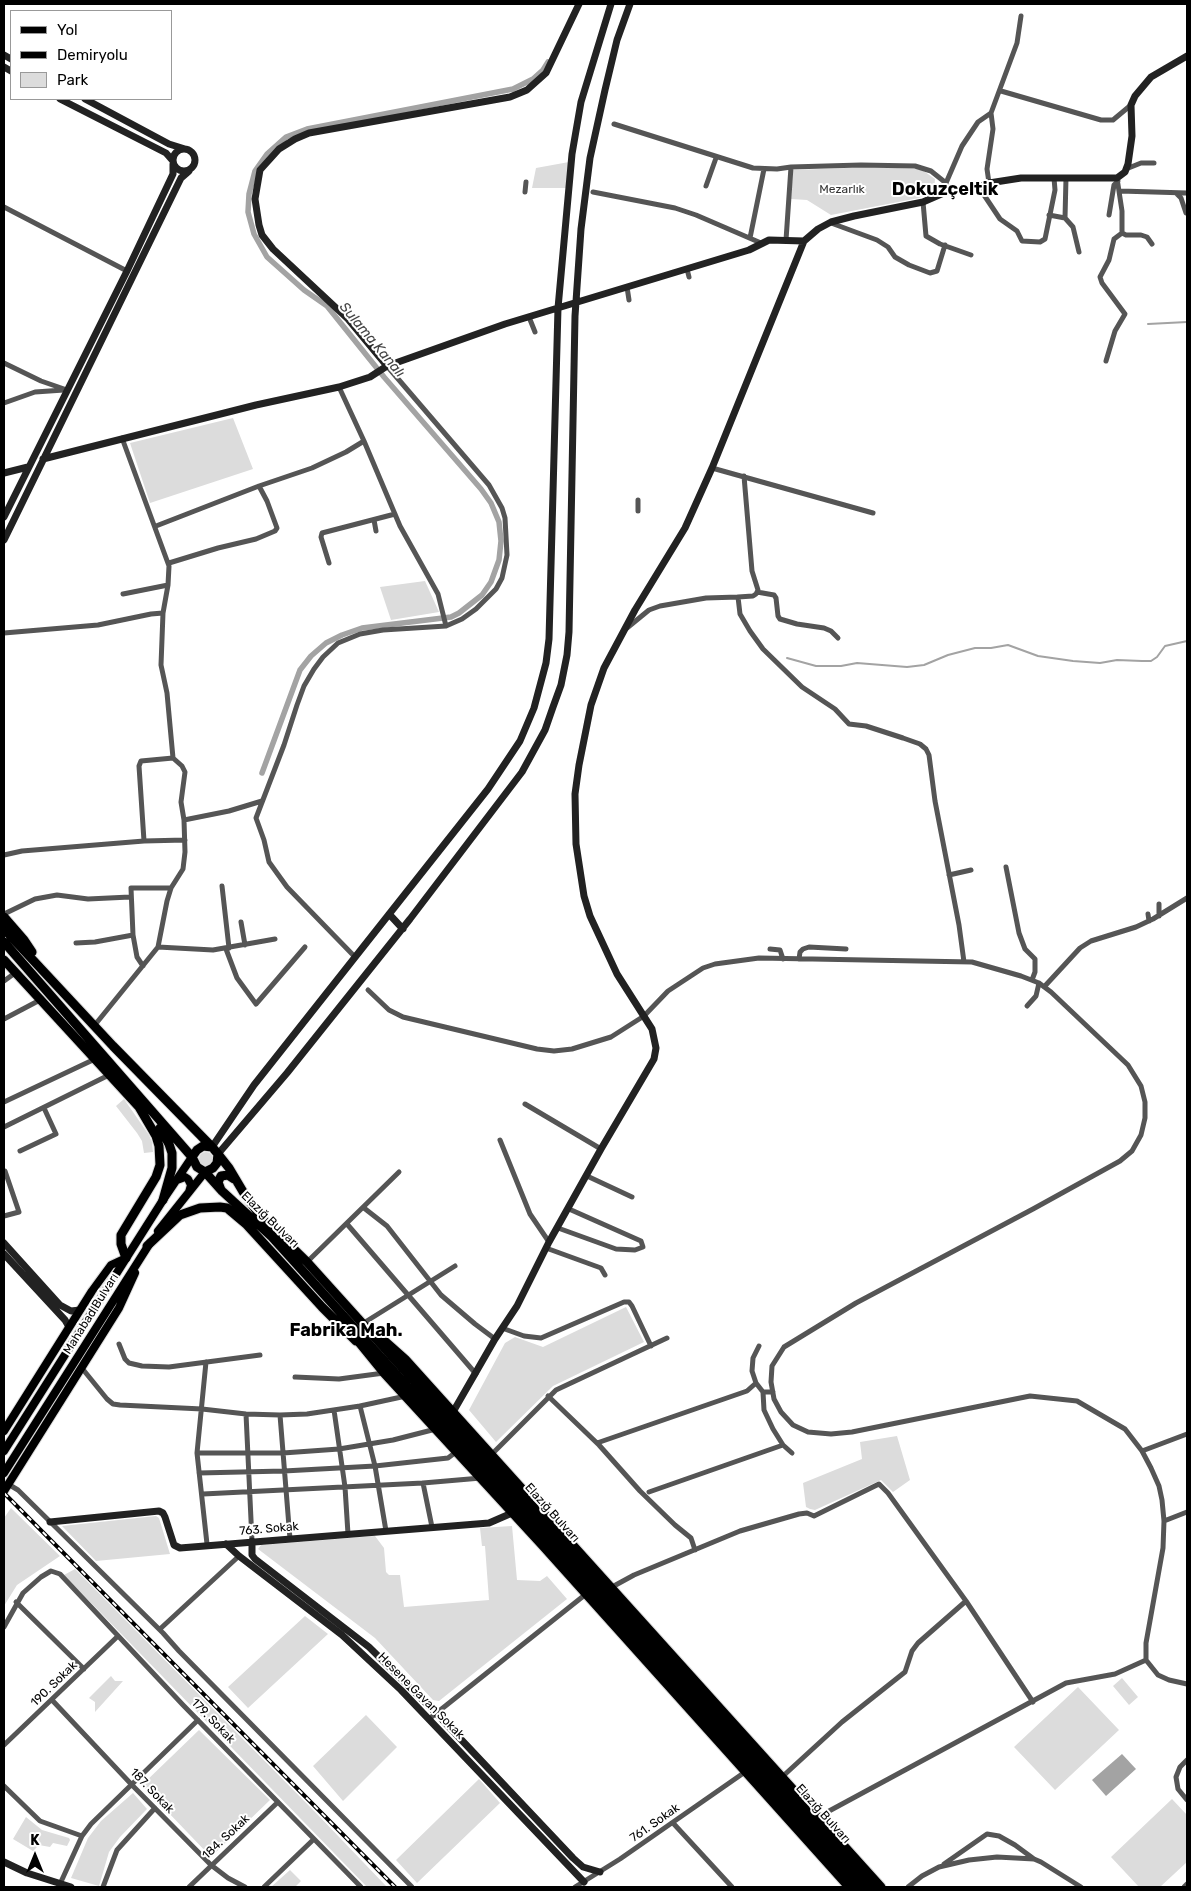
<!DOCTYPE html>
<html>
<head>
<meta charset="utf-8">
<style>
  body { margin:0 }
  #map { position:relative; width:1191px; height:1891px; overflow:hidden; background:#fff; font-family:Rubik,sans-serif }
  canvas { display:block }
  .frame { position:absolute; inset:0; border:5px solid #000; pointer-events:none }
  .legend { position:absolute; left:10px; top:10px; width:162px; height:90px; box-sizing:border-box; background:#fff; border:1px solid #999; margin:0; padding:6px 9px; list-style:none; font-size:15px; color:#000 }
  .legend li { display:flex; align-items:center; gap:10px; height:25px }
  .legend b { width:25px; border:1px solid #999 }
  .north { position:absolute; left:10px; top:1831px; width:50px; height:50px; -webkit-text-stroke:4px #fff; paint-order:stroke; rotate:0deg; font-size:14px; font-weight:700; line-height:20px; text-align:center; color:#000 }
  .north::after { content:''; display:block; margin:auto; width:18px; height:22px; background:#000; clip-path:polygon(50% 0,100% 100%,50% 72%,0 100%) }
</style>
</head>
<body>
<div id="map">
<canvas width="1191" height="1891"></canvas>
<div class="frame"></div>
<ul class="legend">
<li><b style="height:6px;background:#000"></b>Yol</li>
<li><b style="height:6px;background:#000"></b>Demiryolu</li>
<li><b style="height:14px;background:#dcdcdc"></b>Park</li>
</ul>
<div class="north">K</div>
</div>
<script>
const context = document.querySelector('canvas').getContext('2d');
context.lineJoin = 'round';
function fill(path, color) { context.fillStyle = color; context.fill(path, 'evenodd'); }
const shape = rows => new Path2D(rows.map(r => 'M' + r).join(''));
function stroke(path, color, width, dash) { context.strokeStyle = color; context.lineWidth = width; context.lineCap = dash ? 'butt' : 'round'; context.setLineDash(dash || []); context.stroke(path); }
function write(font, color, halo, rows, align = 'center') {
  context.font = font + ' Rubik,sans-serif'; context.lineWidth = 4; context.setLineDash([]); context.textBaseline = 'middle'; context.strokeStyle = halo; context.fillStyle = color; for (const [text, x, y, turn = 0] of rows) {
    context.save(); context.translate(x, y); context.rotate((+turn || 0) * Math.PI / 180); context.textAlign = isNaN(turn) ? turn : align; if (halo) context.strokeText(text, 0, 0); context.fillText(text, 0, 0); context.restore();
  }
}
const green = shape([
  [569,162,567,188,532,188,536,168],
  [873,167,921,169,935,179,934,191,919,198,831,215,807,200,791,199,793,170],
  [233,418,253,469,150,503,130,443],
  [425,581,439,612,391,620,380,587],
  [124,1099,149,1135,152,1142,153,1152,144,1153,142,1141,137,1133,116,1106],
  '199 1159a7 7 0 1 1 14 0a7 7 0 1 1-14 0Z',
  [626,1307,644,1342,553,1386,496,1442,469,1410,505,1343,515,1337,543,1347],
  [897,1436,910,1480,893,1492,881,1480,815,1510,810,1509,806,1507,803,1483,862,1459,860,1442],
  [11,1508,60,1556,17,1585,4,1606,4,1518],
  [156,1516,159,1518,170,1554,96,1561,62,1526],
  [512,1526,517,1580,540,1581,547,1576,567,1599,439,1701,433,1700,375,1638,258,1549,261,1545,375,1536,384,1548,386,1572,389,1575,400,1575,404,1607,489,1600,485,1546,482,1546,480,1528],
  [75,1569,317,1814,387,1887,367,1887,64,1575],
  [305,1616,328,1634,248,1708,228,1687],
  [111,1676,115,1681,123,1681,95,1712,95,1702,89,1698],
  [1122,1678,1138,1697,1129,1705,1113,1686],
  [1078,1687,1119,1730,1055,1790,1014,1747],
  [366,1715,397,1747,343,1801,313,1766],
  [199,1730,270,1800,211,1857,142,1785],
  [479,1779,500,1803,417,1883,396,1860],
  [133,1793,147,1809,120,1837,109,1852,99,1886,71,1878,88,1838,101,1821],
  [1172,1799,1187,1815,1187,1862,1160,1887,1139,1887,1111,1857],
  [26,1817,42,1830,69,1838,70,1840,67,1846,53,1843,50,1847,39,1845,33,1851,13,1839],
  [290,1870,301,1881,295,1887,271,1887]
]);
const water = shape([
  [1122,1754,1136,1769,1106,1796,1092,1780]
]);
const stream = shape([
  [1148,324,1187,322],
  [787,658,816,666,841,666,857,663,907,667,924,665,948,655,975,648,991,648,1008,645,1038,656,1073,661,1100,663,1117,660,1142,661,1151,661,1157,657,1165,646,1187,641]
]);
const canal = shape([
  [262,773,300,670,311,656,326,643,342,635,362,628,451,617,459,613,482,595,491,582,499,560,501,541,499,522,491,503,481,489,384,377,327,306,304,290,267,257,254,234,248,212,249,194,255,171,267,154,286,137,307,129,513,89,533,79,543,70,548,62]
]);
const street = shape([
  [1001,91,1101,120,1113,120,1131,105],
  [614,124,753,168,777,169,791,167,861,165,915,166,931,171,946,183],
  [1126,169,1141,163,1154,163],
  [989,183,987,169,993,129,991,113,1017,43,1021,16],
  [706,186,716,158],
  [976,188,984,195,1000,219,1017,231,1022,241,1040,242,1045,239,1055,190,1054,178],
  [1120,191,1187,193],
  [525,192,526,182],
  [593,192,675,208,696,215,761,243],
  [946,192,946,183,962,146,978,122,991,113],
  [1176,193,1181,198,1186,213],
  [923,202,926,236,940,244,971,255],
  [4,207,127,271],
  [1049,215,1065,218,1066,178],
  [1109,215,1114,185,1118,181],
  [1065,218,1073,227,1079,252],
  [831,223,877,240,888,247,895,257,909,265,930,273,937,271,945,245],
  [1122,233,1126,235,1141,235,1147,237,1152,244],
  [750,238,764,169],
  [786,240,791,167],
  [687,269,689,277],
  [627,287,629,300],
  [529,317,535,332],
  [1106,361,1115,331,1125,314,1102,283,1100,277,1109,260,1114,239,1122,233,1122,211,1117,178],
  [4,363,41,381,67,390],
  [339,387,364,441,400,526,438,594,446,626],
  [4,403,35,392,64,390],
  [712,468,873,513],
  [638,511,638,500],
  [374,520,376,531],
  [156,526,259,486,312,468,346,452,364,441],
  [169,563,218,548,256,539,275,531,277,528,267,501,259,486],
  [329,563,321,537,322,533,395,514],
  [757,592,774,595,776,598,778,616,780,619,797,624,824,628,831,631,838,638],
  [123,594,168,585],
  [738,597,740,614,750,631,763,649,802,687,835,709,849,724,866,726,903,738,920,744,926,749,929,755,935,801,959,925,964,962],
  [627,628,649,610,660,606,706,598,738,597,753,596,756,594,758,590,752,571,744,476],
  [4,633,98,625,151,614,163,613],
  [184,820,229,811,262,801],
  [144,841,139,766,141,761,173,758],
  [4,855,22,851,144,841,185,840],
  [1006,867,1019,933,1025,949,1035,959,1035,972,1032,980],
  [949,875,971,870],
  [222,886,229,948],
  [4,914,35,899,57,895,88,899,130,897],
  [1148,914,1149,921],
  [1159,916,1159,904],
  [241,922,245,945],
  [76,943,95,942,133,935],
  [158,947,213,950,275,939],
  [226,949,237,978,256,1004,305,947],
  [770,949,780,950,783,959],
  [355,957,287,887,269,862,264,840,256,818,284,745,297,705,304,686,314,669,323,657,338,643,360,634,383,630,446,626,462,619,476,609,496,589,502,578,507,555,505,518,502,508,489,485,387,366],
  [799,959,800,952,803,949,809,947,846,949],
  [143,966,137,957,133,935,131,888,171,888],
  [4,981,15,973],
  [1044,987,1080,948,1091,941,1136,927,1153,919,1187,898],
  [368,990,389,1010,403,1017,537,1049,554,1051,572,1049,611,1037,644,1016,668,991,703,968,715,964,759,958,972,962,1021,976,1039,983,1051,992,1128,1065,1141,1086,1145,1102,1145,1118,1141,1135,1132,1151,1120,1161,1033,1209,856,1303,784,1347,772,1366,771,1382,774,1399,781,1412,793,1425,808,1432,831,1434,852,1432,1030,1396,1077,1401,1125,1429,1142,1451,1151,1468,1159,1486,1162,1500,1164,1521,1163,1548,1146,1643,1146,1660,1158,1675,1169,1680,1187,1684],
  [1027,1006,1036,996,1039,983],
  [4,1019,40,1000],
  [94,1026,158,947,167,901,171,888,183,869,185,852,184,820,181,802,185,772,182,766,173,758,167,693,161,665,163,613,168,585,169,566,122,438],
  [4,1102,95,1059],
  [525,1104,601,1149],
  [4,1127,109,1075],
  [500,1140,530,1214,549,1242],
  [20,1151,56,1134,44,1108],
  [587,1176,632,1197],
  [364,1208,387,1226,441,1295,475,1324,495,1339],
  [4,1216,19,1212,5,1171],
  [347,1224,476,1374],
  [558,1228,616,1249,635,1250,643,1247,641,1241,569,1209],
  [546,1248,601,1268,605,1275],
  [307,1262,399,1172],
  [362,1324,455,1266],
  [502,1328,524,1336,541,1338,624,1302,629,1302,632,1306,651,1346],
  [119,1344,125,1359,129,1363,142,1366,169,1367,260,1355],
  [759,1346,753,1358,752,1371,756,1383,763,1392,773,1392],
  [206,1362,197,1453,207,1544],
  [81,1367,107,1399,113,1404,120,1405,202,1409,246,1414,280,1415,307,1414,360,1406,406,1396],
  [295,1377,339,1379,384,1373],
  [763,1392,764,1410,773,1429,783,1445,792,1453],
  [548,1396,599,1445,640,1491,675,1525,691,1538,695,1550],
  [360,1406,375,1466,386,1531],
  [334,1410,345,1487,348,1534],
  [246,1414,252,1541],
  [280,1415,290,1539],
  [597,1443,747,1391,756,1383],
  [1142,1451,1187,1434],
  [197,1453,283,1453,339,1449,393,1440,436,1429],
  [492,1454,556,1390,667,1338],
  [199,1473,284,1471,375,1466,448,1458,456,1452],
  [423,1483,432,1527],
  [8,1484,18,1490,163,1633,179,1651,412,1887],
  [649,1492,783,1445],
  [203,1494,423,1483,481,1478],
  [1164,1521,1187,1512],
  [612,1587,634,1575,740,1531,799,1514,807,1513,814,1516,879,1484,888,1493,966,1601,1033,1702],
  [16,1602,84,1669],
  [4,1627,23,1593,41,1577,51,1571,60,1574,183,1705,361,1887],
  [160,1629,239,1556],
  [52,1700,132,1785,211,1865,228,1878,245,1887],
  [429,1719,586,1594],
  [4,1745,118,1636],
  [1187,1760,1180,1767,1176,1777,1178,1789,1187,1800],
  [782,1777,842,1722,905,1672,912,1651,918,1643,966,1601],
  [4,1786,40,1821,82,1836],
  [818,1817,1066,1683,1115,1674,1146,1660],
  [673,1823,732,1887],
  [944,1864,987,1834,999,1836,1015,1845,1034,1859],
  [60,1884,82,1836,91,1824,198,1720],
  [103,1887,117,1850,155,1808],
  [189,1887,278,1802],
  [264,1887,314,1839],
  [575,1887,620,1859,745,1772],
  [908,1887,922,1876,939,1867,969,1860,997,1857,1034,1859,1041,1862,1081,1887],
  [1184,1887,1187,1884]
]);
const secondary = shape([
  [4,55,11,59],
  [4,67,11,71],
  [60,99,166,153,173,161],
  [85,99,169,144,185,149],
  '173 160a11 11 0 1 1 22 0a11 11 0 1 1-22 0Z',
  [387,366,348,319,273,249,262,235,259,225,255,199,260,170,279,149,295,139,309,133,510,97,527,90,546,73,579,4],
  [43,459,256,405,339,387,370,377,387,366,505,324,749,250,769,240,804,241],
  [4,473,28,467],
  [4,517,127,271,173,174,173,164],
  [4,540,181,178,189,171],
  [389,914,403,929],
  [212,1147,254,1085,488,789,520,741,534,708,546,663,549,639,558,308,572,154,581,102,611,4],
  [218,1154,287,1073,410,919,522,772,545,730,553,707,561,685,567,655,569,632,575,316,581,229,590,158,605,90,617,40,630,4],
  [4,1243,60,1305,71,1311,80,1310],
  [4,1254,65,1320,69,1327],
  [453,1412,495,1339,517,1306,549,1242,601,1149,654,1059,656,1048,652,1029,617,974,590,916,584,896,576,844,575,794,579,765,591,705,604,668,635,610,685,528,712,468,804,241,818,229,831,222,854,216,923,202,946,192,976,188,989,183,1021,178,1117,178,1125,172,1128,164,1132,136,1131,105,1135,96,1151,77,1187,56],
  [50,1522,159,1511,163,1513,165,1517,174,1545,180,1548,489,1523,512,1513],
  [252,1541,252,1555,255,1559,369,1647,437,1714,573,1858,583,1867,600,1872],
  [226,1544,239,1556,342,1635,401,1690,584,1882],
  [4,1862,27,1873,71,1887]
]);
const primary = shape([
  [177,1180,185,1177,188,1179,191,1185,189,1192],
  [158,1231,205,1172],
  [4,1431,92,1291,111,1265,126,1258],
  [4,1451,163,1200,192,1157],
  [4,1473,150,1243],
  [4,1491,119,1308,135,1273]
]);
const highway = shape([
  [4,917,24,940,32,952],
  [4,929,113,1046,212,1147],
  [4,942,192,1157,197,1167,205,1172,213,1168,217,1163,218,1154,212,1147,203,1146,197,1150,192,1157],
  [4,960,139,1107,156,1136,159,1146,160,1165,156,1177,121,1235,121,1244,126,1258],
  [160,1128,169,1144,172,1153,172,1168,163,1200],
  [218,1154,229,1168,245,1195,262,1218,307,1262,871,1887],
  [205,1172,222,1191,272,1237,860,1887],
  [221,1190,218,1182,221,1176,228,1175,234,1179],
  [147,1246,180,1215,200,1208,220,1207,227,1208,246,1224,322,1307,356,1341],
  [353,1335,384,1373,543,1546,849,1887],
  [378,1335,405,1359,881,1887]
]);
const rail = shape([
  [4,1493,395,1887]
]);
const parkNames = [
  ["Mezarlık",842,190]
];
const streetNames = [
  ["Elazığ Bulvarı",270,1220,44],
  ["Mahabad Bulvarı",91,1314,-58],
  ["Elazığ Bulvarı",552,1513,48],
  ["763. Sokak",269,1529,-5],
  ["190. Sokak",54,1684,-44],
  ["Hesene Gavan Sokak",421,1696,45],
  ["179. Sokak",213,1721,46],
  ["187. Sokak",152,1791,46],
  ["Elazığ Bulvarı",823,1814,48],
  ["761. Sokak",655,1823,-35],
  ["184. Sokak",226,1837,-43]
];
const waterNames = [
  ["Sulama Kanalı",372,340,50]
];
const districtNames = [
  ["Dokuzçeltik",945,190],
  ["Fabrika Mah.",346,1331]
];
fill(green, '#dcdcdc');
fill(water, '#a3a3a3');
stroke(stream, '#a3a3a3', 2);
stroke(canal, '#a3a3a3', 5.5);
stroke(primary, '#dbdbdb', 10);
stroke(highway, '#dbdbdb', 11);
stroke(street, '#555', 5);
stroke(secondary, '#222', 7);
stroke(primary, '#000', 8);
stroke(highway, '#000', 9);
stroke(rail, '#000', 4);
stroke(rail, '#fff', 2, [5.5]);
write('12px', '#333', '#fff', parkNames);
write('12px', '#000', '#fff', streetNames);
write('italic 14px', '#444', '#fff', waterNames);
write('bold 18px', '#000', '#fff', districtNames);
</script>
</body>
</html>
